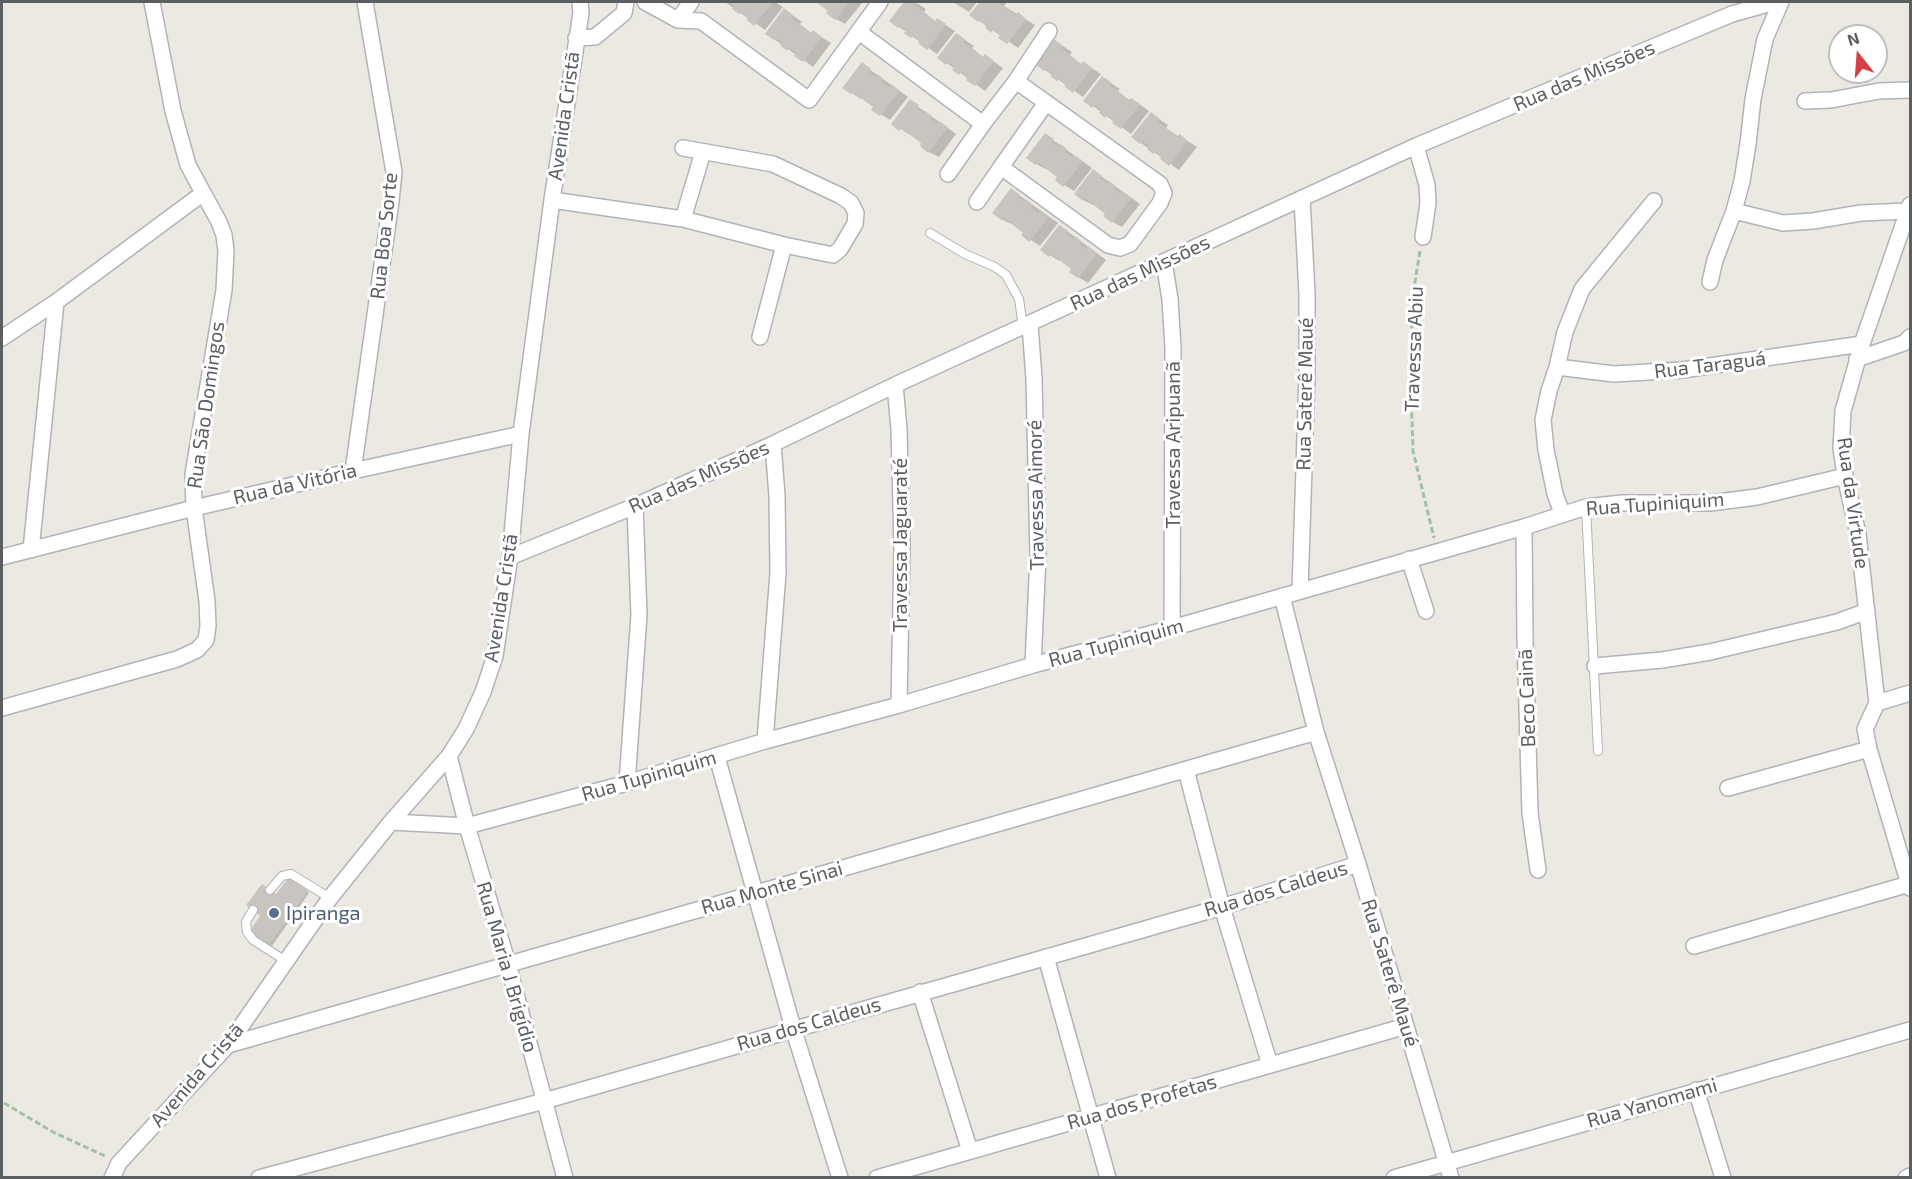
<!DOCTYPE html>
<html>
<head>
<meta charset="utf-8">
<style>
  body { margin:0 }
  #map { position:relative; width:1912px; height:1179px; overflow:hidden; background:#ece9e3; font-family:"Exo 2",sans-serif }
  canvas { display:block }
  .frame { position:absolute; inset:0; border:3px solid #5b5f62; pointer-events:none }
  .north { position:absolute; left:1828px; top:24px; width:60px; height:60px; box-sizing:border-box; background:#fff; border:2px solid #bdbfc0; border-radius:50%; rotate:343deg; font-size:16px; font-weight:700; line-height:24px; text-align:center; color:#5b5f62 }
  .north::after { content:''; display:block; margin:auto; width:21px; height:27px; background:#d54046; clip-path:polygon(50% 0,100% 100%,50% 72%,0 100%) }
</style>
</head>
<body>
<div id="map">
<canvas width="1912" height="1179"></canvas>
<div class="frame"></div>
<div class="north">N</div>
</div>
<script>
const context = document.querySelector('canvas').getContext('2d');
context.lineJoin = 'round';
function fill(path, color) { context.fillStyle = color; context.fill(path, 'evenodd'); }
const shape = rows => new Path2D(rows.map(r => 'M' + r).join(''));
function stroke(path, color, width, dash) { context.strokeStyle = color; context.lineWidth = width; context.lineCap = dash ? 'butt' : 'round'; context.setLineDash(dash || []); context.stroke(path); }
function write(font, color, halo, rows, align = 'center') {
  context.font = font + ' "Exo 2",sans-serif'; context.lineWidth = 6; context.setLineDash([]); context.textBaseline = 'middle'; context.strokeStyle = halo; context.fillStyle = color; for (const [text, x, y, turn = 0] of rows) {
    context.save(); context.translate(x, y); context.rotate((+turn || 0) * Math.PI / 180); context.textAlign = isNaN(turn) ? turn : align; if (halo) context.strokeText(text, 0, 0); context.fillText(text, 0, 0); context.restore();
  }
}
const shadow = shape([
  [725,2,775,2,783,7,765,30],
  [818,2,863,2,845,24,836,19,830,10],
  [906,2,918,4,926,9,924,12,936,22,938,20,955,31,937,54,891,21],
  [953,2,977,2,969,12],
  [982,2,1004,2,1006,3,1004,6,1035,25,1018,48,971,15],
  [785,10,802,22,800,24,812,34,813,32,831,43,813,67,774,39],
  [957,35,974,46,972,48,984,58,986,56,1003,68,985,91,947,63],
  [1055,41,1072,52,1070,55,1082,65,1084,63,1101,74,1083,97,1045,70],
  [862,64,908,97,890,120,873,109,876,107,863,97,861,99,852,93],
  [1103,78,1120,89,1118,91,1130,101,1132,99,1149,111,1131,134,1093,106],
  [910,101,956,134,939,157,929,152,923,143,911,133,910,135,893,124],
  [1151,114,1168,125,1166,128,1179,137,1180,136,1197,147,1179,170,1141,143],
  [1046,135,1092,168,1074,191,1064,185,1059,177,1046,167,1045,169,1035,163],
  [1094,171,1140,204,1122,227,1113,222,1107,213,1094,204,1093,205,1083,200],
  [1012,190,1058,223,1040,246,1023,235,1025,232,1012,223,1011,224,1001,219],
  [1060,226,1106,260,1088,283,1078,277,1073,269,1060,259,1059,261,1050,255],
  [289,879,309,893,272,946,251,931]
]);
const building = shape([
  [728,2,773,2,754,26,746,19,748,17,741,12,739,14,732,9,734,6],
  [816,2,849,2,835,20,826,13,828,11],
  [904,2,915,2,917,3,915,5,935,21,937,18,946,24,927,50,918,43,920,41,913,36,911,38,904,33,906,31,900,25,898,28,889,21],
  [980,2,998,2,1016,15,1018,12,1026,19,1007,44,998,38,1000,35,993,30,991,33,985,27,987,25,980,20,978,22,969,15],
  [784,8,793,15,791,18,811,33,813,30,822,37,803,62,794,56,796,53,789,48,787,51,780,45,782,43,776,38,774,40,765,34],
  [956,33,965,39,963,42,983,57,985,54,994,61,975,86,966,80,968,77,961,72,959,75,952,70,955,67,948,62,946,65,937,58],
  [1054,39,1063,46,1061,48,1081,64,1083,61,1092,68,1073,93,1064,86,1066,84,1059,79,1057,81,1050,76,1053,74,1046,69,1044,71,1035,64],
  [862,62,871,69,869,72,875,77,877,74,884,79,882,82,889,87,891,84,900,91,880,116,871,110,873,107,853,92,851,94,842,88],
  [1102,76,1111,82,1109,85,1129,100,1131,98,1140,104,1121,129,1112,123,1114,120,1107,115,1105,118,1099,113,1101,110,1094,105,1092,108,1083,101],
  [910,99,919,105,917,108,923,113,925,111,932,116,930,118,937,123,939,121,948,127,928,153,920,146,921,143,901,128,899,131,891,124],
  [1151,112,1160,119,1157,121,1177,137,1180,134,1188,141,1169,166,1160,159,1162,157,1155,152,1153,154,1147,149,1149,146,1142,141,1140,144,1131,137],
  [1045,133,1054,139,1052,142,1059,147,1061,144,1067,149,1065,152,1072,157,1074,155,1083,161,1063,187,1055,180,1057,177,1037,162,1035,165,1026,158],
  [1093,169,1102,176,1100,178,1107,183,1109,181,1116,186,1114,188,1120,194,1122,191,1131,198,1112,223,1103,216,1105,214,1085,198,1083,201,1074,194],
  [1011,188,1020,195,1018,197,1025,202,1027,200,1033,205,1031,208,1038,213,1040,210,1049,217,1029,242,1021,235,1023,233,1003,217,1001,220,992,213],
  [1059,225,1068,231,1066,234,1073,239,1075,236,1081,241,1080,244,1086,249,1088,246,1097,253,1078,278,1069,272,1071,269,1051,254,1049,257,1040,250],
  [289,877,308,891,268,946,249,932,260,916,246,905,262,884,276,894]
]);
const path = shape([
  [1420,251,1412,300,1411,388,1413,451,1434,538],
  [4,1103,53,1132,107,1157]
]);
const lane = shape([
  [930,233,965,254,995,267,1006,275,1019,299,1023,327],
  [1586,507,1598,751],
  [270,890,282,876,291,874,330,898],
  [253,910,246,922,247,932,253,940,286,961]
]);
const street = shape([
  [645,2,678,20,701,21,809,100,880,2],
  [678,20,691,2],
  [859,32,983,124,1016,81,1049,31],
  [576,38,595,37,624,13,626,2],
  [1805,101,1831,100,1879,91,1910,90],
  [1416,146,1427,185,1428,203,1423,237],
  [1001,167,1046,103],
  [948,174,983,124],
  [552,200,683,219,784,245,833,255,840,249,855,224,856,213,851,203,841,196,773,164,683,148],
  [977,202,1001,167,1108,245,1120,248,1130,244,1160,203,1164,193,1160,184,1016,81],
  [1734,211,1783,223,1813,221,1861,213,1907,211],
  [683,219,703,152],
  [1164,262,1170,299,1173,348,1172,628],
  [1710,282,1715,260,1734,211,1742,181,1748,144,1753,99,1765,39,1781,2],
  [1030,325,1034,378,1038,556,1033,665],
  [760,337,784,245],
  [2,338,56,302,202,194],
  [1857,359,1904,343,1910,337],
  [1557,367,1614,374,1682,370,1862,344],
  [895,385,899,429,902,547,899,705],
  [353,471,391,201,394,172,365,2],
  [1562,513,1555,494,1546,450,1543,420,1549,391,1557,367,1565,332,1582,289,1654,201],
  [1524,527,1525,639,1530,813,1538,870],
  [31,550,56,302],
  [2,557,194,508,353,471,521,434],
  [510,557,635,506,773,444,895,385,1416,146,1732,14,1775,2],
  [1409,559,1426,611],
  [1300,591,1307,375,1307,294,1302,198],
  [1282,596,1316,732,1358,864,1451,1178],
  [1595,666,1662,660,1710,652,1837,622,1867,611],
  [1877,703,1858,534,1845,476,1841,448,1843,411,1862,344,1910,205],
  [1877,703,1865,729,1869,749,1910,888],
  [1877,703,1910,693],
  [2,708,177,659,197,650,206,640,208,626,207,601,194,508,193,474,224,290,226,251,224,235,219,222,188,165,173,111,152,2],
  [765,741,778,573,777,496,773,444],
  [449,756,467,826,508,964,565,1178],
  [717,757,793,1028,840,1178],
  [1186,770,1222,907,1270,1065],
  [627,783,639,615,635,506],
  [1728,788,1869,749],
  [391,822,467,826,627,783,765,741,899,705,1033,665,1172,628,1524,527,1586,507,1622,503,1710,503,1757,497,1845,476],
  [1694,946,1909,884],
  [1046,957,1108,1178],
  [920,992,970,1151],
  [228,1045,1316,732],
  [1696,1090,1723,1178],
  [112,1178,119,1163,228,1045,330,898,391,822,449,756,466,729,483,692,495,656,510,557,521,434,552,200,581,13,580,2],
  [259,1178,544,1101,1222,907,1358,864],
  [877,1178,1406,1026],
  [1394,1178,1910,1030],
  [1906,1178,1910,1176]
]);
const markers = [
  [274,913,6,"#5c6f8a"]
];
const streetNames = [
  ["Rua das Missões",1584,76,-23],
  ["Avenida Cristã",564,116,-82],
  ["Rua Boa Sorte",384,236,-84],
  ["Rua das Missões",1140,273,-25],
  ["Travessa Abiu",1414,349,-88],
  ["Rua Taraguá",1710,365,-7],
  ["Rua Saterê Maué",1305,394,-89],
  ["Rua São Domingos",206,405,-82],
  ["Travessa Aripuanã",1173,445,-90],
  ["Rua das Missões",699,477,-24],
  ["Rua da Vitória",295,484,-13],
  ["Travessa Aimoré",1036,495,-91],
  ["Rua da Virtude",1853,503,82],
  ["Rua Tupiniquim",1655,504,-4],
  ["Travessa Jaguaraté",900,545,-90],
  ["Avenida Cristã",501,598,-81],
  ["Rua Tupiniquim",1116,643,-15],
  ["Beco Cainã",1527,698,-92],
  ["Rua Tupiniquim",649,776,-16],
  ["Rua Monte Sinai",772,888,-16],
  ["Rua dos Caldeus",1276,889,-17],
  ["Rua Maria J Brigídio",507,967,74],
  ["Rua Saterê Maué",1390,973,73],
  ["Rua dos Caldeus",809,1024,-16],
  ["Avenida Cristã",197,1075,-49],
  ["Rua dos Profetas",1142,1102,-16],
  ["Rua Yanomami",1652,1103,-16]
];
const serviceNames = [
  ["Ipiranga",286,913]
];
fill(shadow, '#0003');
fill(building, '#c8c4c0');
stroke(lane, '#b0b4b7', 10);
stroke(street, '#b0b4b7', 18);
stroke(path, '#9ec3a4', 3, [6, 3]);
stroke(lane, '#fff', 8);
stroke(street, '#fff', 15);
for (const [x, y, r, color] of markers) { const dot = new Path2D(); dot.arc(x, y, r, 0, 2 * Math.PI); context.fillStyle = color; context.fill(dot); stroke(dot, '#fff', 2); }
write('20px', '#5b5f62', '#fff', streetNames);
write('20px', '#4e5e75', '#fff', serviceNames, 'left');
</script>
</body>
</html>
